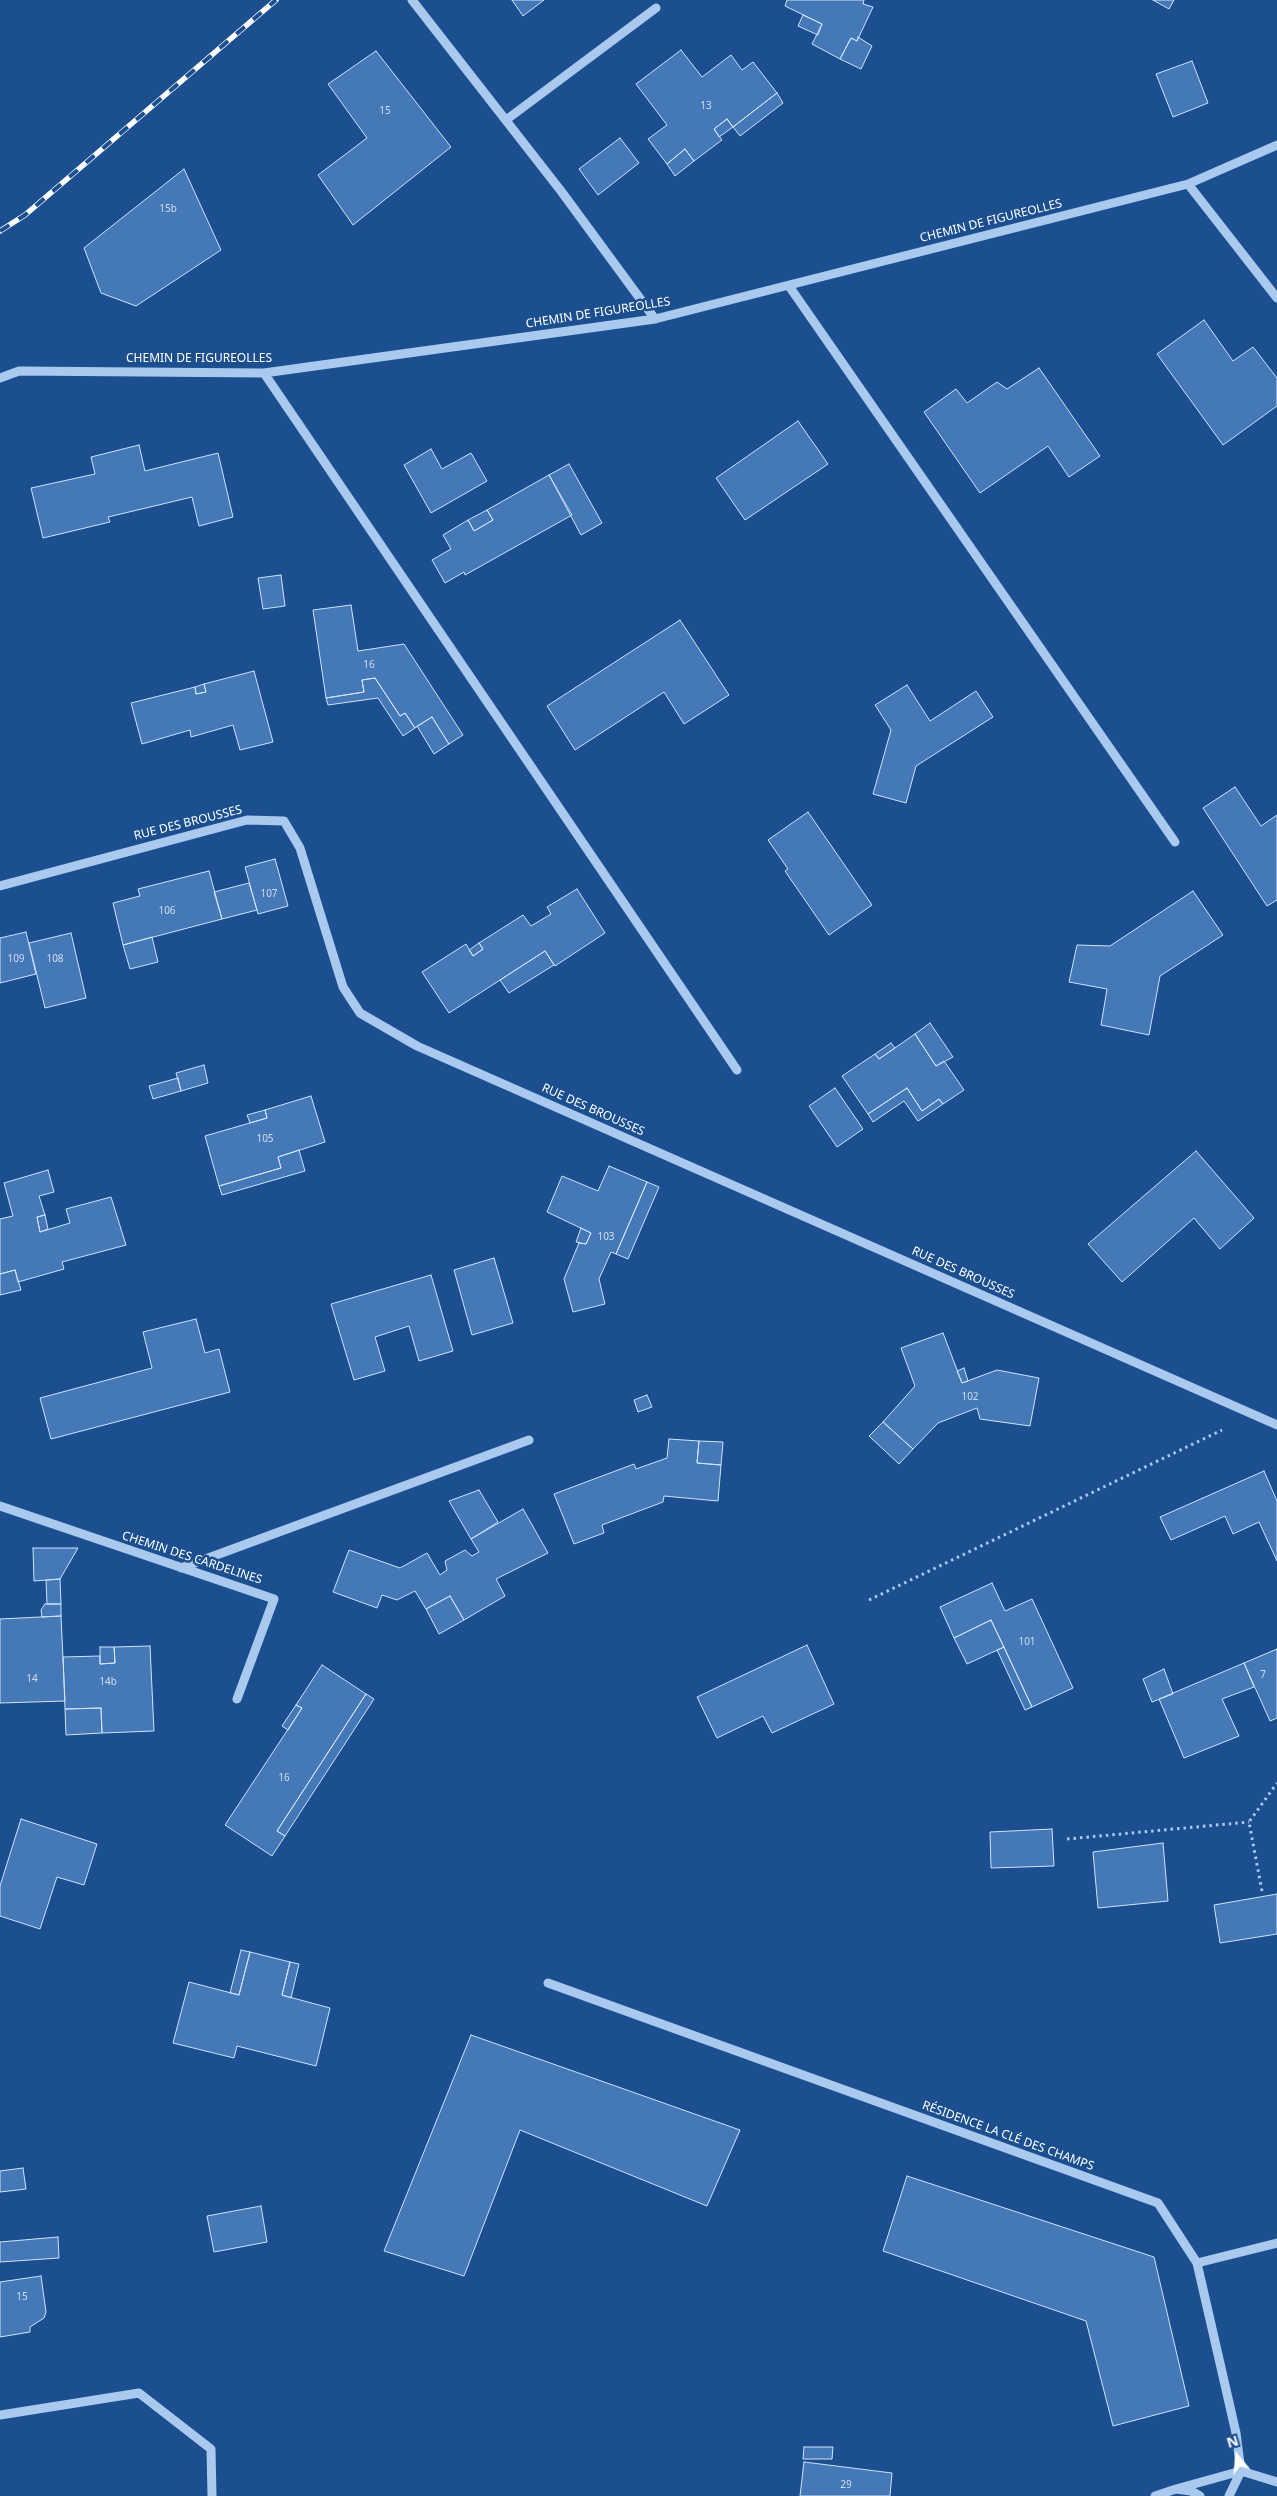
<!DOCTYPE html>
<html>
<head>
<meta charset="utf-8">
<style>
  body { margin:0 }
  #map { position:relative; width:1277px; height:2496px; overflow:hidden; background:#1b4f8f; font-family:"Noto Sans",sans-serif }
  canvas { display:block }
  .north { position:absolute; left:1212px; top:2431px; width:50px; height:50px; -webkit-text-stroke:4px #1b4f8f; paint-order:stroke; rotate:343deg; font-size:14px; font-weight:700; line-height:20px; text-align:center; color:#fff }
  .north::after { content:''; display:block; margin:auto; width:18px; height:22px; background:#fff; clip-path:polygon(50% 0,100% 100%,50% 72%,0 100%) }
</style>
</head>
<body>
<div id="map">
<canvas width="1277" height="2496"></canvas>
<div class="north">N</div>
</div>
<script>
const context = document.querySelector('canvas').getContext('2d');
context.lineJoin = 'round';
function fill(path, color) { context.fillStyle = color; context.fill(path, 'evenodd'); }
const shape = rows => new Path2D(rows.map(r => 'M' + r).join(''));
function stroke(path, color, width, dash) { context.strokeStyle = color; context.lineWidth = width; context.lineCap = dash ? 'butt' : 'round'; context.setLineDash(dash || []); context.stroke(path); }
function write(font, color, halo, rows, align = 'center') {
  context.font = font + ' "Noto Sans",sans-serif'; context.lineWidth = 5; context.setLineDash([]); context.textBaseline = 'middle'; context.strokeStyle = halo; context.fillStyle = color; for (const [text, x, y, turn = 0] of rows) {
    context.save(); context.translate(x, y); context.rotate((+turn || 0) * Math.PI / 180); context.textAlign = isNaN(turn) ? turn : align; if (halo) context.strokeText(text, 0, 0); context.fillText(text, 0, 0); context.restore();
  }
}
const building = shape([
  [512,0,544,0,523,16,512,0],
  [787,0,864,0,863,4,873,7,857,41,851,38,840,59,812,44,822,24,785,6,787,0],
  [1153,0,1174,0,1169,9,1153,0],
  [803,15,822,24,818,35,798,26,803,15],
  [858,37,872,46,861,69,840,59,851,38,857,41,858,37],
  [681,50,702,77,731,55,742,70,753,62,777,93,733,127,727,119,714,129,722,140,694,161,685,149,667,164,648,139,667,125,636,84,681,50],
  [376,51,451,147,353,225,318,175,367,138,328,84,376,51],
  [1192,61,1208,103,1173,117,1156,74,1192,61],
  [777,93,783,103,740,136,733,127,777,93],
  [727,119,733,127,719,137,714,129,727,119],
  [620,138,639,163,598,195,579,169,620,138],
  [685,149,694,161,675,176,667,164,685,149],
  [184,169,221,250,136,306,101,293,84,248,184,169],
  [1204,320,1233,361,1253,347,1277,378,1277,406,1223,445,1157,354,1204,320],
  [1039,368,1100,456,1069,477,1048,446,980,493,924,412,956,389,967,403,997,382,1007,389,1039,368],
  [798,421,828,464,745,520,716,478,798,421],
  [139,445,145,471,218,453,233,517,199,526,192,497,108,517,110,522,43,538,31,488,95,474,91,457,139,445],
  [431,449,442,469,471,453,487,481,431,513,404,465,431,449],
  [569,464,602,523,581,535,549,475,569,464],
  [549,475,572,515,465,575,464,572,445,583,432,560,451,549,443,535,468,520,474,531,493,520,487,510,549,475],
  [487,510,493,520,474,531,468,520,487,510],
  [281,575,285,606,263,609,258,578,281,575],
  [351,605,358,651,404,644,463,735,449,744,432,717,415,728,405,713,400,716,375,678,362,680,364,692,326,698,313,610,351,605],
  [680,620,729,695,684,724,664,692,575,750,547,706,680,620],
  [254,671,273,742,240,750,233,725,191,737,190,730,142,744,131,703,195,687,196,694,206,692,204,684,254,671],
  [375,678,400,716,405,713,415,728,403,736,378,698,328,705,326,698,364,692,362,680,375,678],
  [204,684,206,692,196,694,195,687,204,684],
  [907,685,930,721,976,691,993,717,916,766,906,803,873,794,891,730,875,705,907,685],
  [432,717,449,744,434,754,417,726,432,717],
  [1235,787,1261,826,1277,815,1277,900,1267,906,1203,808,1235,787],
  [808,812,872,905,829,935,785,871,788,869,768,840,808,812],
  [275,859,288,906,258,914,245,867,275,859],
  [209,871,222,919,123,945,113,903,140,896,138,889,209,871],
  [249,883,257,910,222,919,214,892,249,883],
  [577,889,605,933,555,966,545,951,449,1013,422,972,466,944,473,956,483,949,479,943,523,915,531,926,551,914,547,907,577,889],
  [1193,891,1223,935,1160,976,1149,1035,1101,1025,1107,989,1069,982,1077,945,1110,946,1193,891],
  [26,932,36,974,0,983,0,938,26,932],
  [71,933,86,998,45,1008,29,943,71,933],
  [152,937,158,962,130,969,123,945,152,937],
  [479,943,483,949,473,956,469,950,479,943],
  [545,951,554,965,509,993,500,980,545,951],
  [930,1023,953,1057,936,1066,915,1034,930,1023],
  [915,1034,936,1066,944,1061,964,1090,943,1104,939,1099,922,1111,907,1088,868,1114,842,1076,875,1054,879,1059,915,1034],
  [891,1043,895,1048,879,1059,875,1054,891,1043],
  [204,1065,208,1083,181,1091,176,1073,204,1065],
  [178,1078,181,1091,153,1099,149,1086,178,1078],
  [835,1088,863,1129,837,1147,809,1106,835,1088],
  [907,1088,922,1111,939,1099,943,1104,918,1121,904,1101,873,1122,868,1114,907,1088],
  [311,1096,325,1142,278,1157,281,1168,219,1186,205,1136,267,1118,265,1110,311,1096],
  [265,1110,267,1118,250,1123,247,1115,265,1110],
  [299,1150,305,1171,222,1195,219,1186,281,1168,278,1157,299,1150],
  [1196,1151,1254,1218,1220,1249,1194,1218,1122,1282,1088,1244,1196,1151],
  [609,1166,647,1182,616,1254,611,1252,599,1279,605,1304,573,1312,564,1279,579,1243,586,1244,591,1233,547,1212,562,1176,598,1191,609,1166],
  [48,1170,54,1192,39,1196,45,1215,37,1217,40,1232,70,1223,66,1209,111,1197,126,1245,62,1262,64,1269,18,1282,15,1270,0,1274,0,1219,13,1216,4,1183,48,1170],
  [647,1182,659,1187,628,1259,616,1254,647,1182],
  [45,1215,48,1229,40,1232,37,1217,45,1215],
  [581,1228,591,1233,586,1244,576,1242,581,1228],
  [494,1258,513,1323,472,1335,454,1270,494,1258],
  [15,1270,21,1290,0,1295,0,1274,15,1270],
  [431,1275,453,1351,419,1361,409,1326,375,1337,385,1371,354,1380,331,1304,431,1275],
  [196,1319,205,1353,219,1349,230,1392,51,1439,40,1398,152,1368,143,1332,196,1319],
  [943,1333,962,1383,997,1370,1039,1378,1030,1426,980,1419,977,1408,938,1423,913,1449,883,1422,915,1386,901,1348,943,1333],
  [964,1368,968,1381,962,1383,957,1371,964,1368],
  [647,1395,652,1407,638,1412,634,1400,647,1395],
  [883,1422,913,1449,899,1464,869,1436,883,1422],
  [669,1439,699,1441,697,1463,721,1465,718,1501,664,1496,663,1502,602,1525,604,1533,574,1544,554,1494,634,1464,636,1469,667,1458,669,1439],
  [699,1441,723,1442,721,1465,697,1463,699,1441],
  [1264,1471,1277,1501,1277,1561,1259,1522,1233,1534,1225,1516,1171,1540,1160,1517,1264,1471],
  [479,1490,498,1522,471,1539,449,1501,479,1490],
  [523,1509,548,1553,496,1579,505,1596,464,1620,450,1596,426,1609,415,1591,397,1600,382,1595,377,1608,333,1592,349,1550,400,1568,427,1553,440,1575,447,1570,445,1561,465,1550,472,1556,479,1552,471,1539,523,1509],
  [33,1548,78,1548,60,1579,34,1581,33,1548],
  [60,1579,61,1604,47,1604,46,1580,60,1579],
  [992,1583,1005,1611,1032,1599,1073,1688,1032,1707,991,1620,954,1638,940,1607,992,1583],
  [450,1596,464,1620,439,1634,426,1609,450,1596],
  [45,1604,61,1604,61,1616,42,1617,41,1610,45,1604],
  [61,1616,65,1701,0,1703,0,1619,61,1616],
  [991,1620,1004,1647,967,1664,954,1638,991,1620],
  [807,1645,834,1704,772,1733,763,1716,717,1738,697,1697,807,1645],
  [150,1646,154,1731,102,1733,101,1708,65,1709,63,1657,100,1656,100,1664,115,1663,114,1647,150,1646],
  [100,1647,114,1647,115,1663,100,1664,100,1647],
  [1004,1647,1032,1707,1025,1710,997,1650,1004,1647],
  [1277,1649,1277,1718,1270,1721,1244,1663,1277,1649],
  [1244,1663,1254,1687,1222,1699,1239,1736,1184,1758,1159,1699,1244,1663],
  [322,1665,366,1694,277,1831,285,1836,272,1856,225,1825,302,1708,296,1705,322,1665],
  [1164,1669,1173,1694,1152,1702,1143,1679,1164,1669],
  [366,1694,374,1699,285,1836,277,1831,366,1694],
  [296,1705,302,1708,288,1730,282,1726,296,1705],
  [101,1708,102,1733,66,1735,65,1709,101,1708],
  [21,1819,97,1844,84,1885,57,1877,40,1929,0,1916,0,1886,21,1819],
  [1052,1829,1054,1866,991,1868,990,1832,1052,1829],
  [1163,1843,1168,1901,1098,1908,1093,1852,1163,1843],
  [1277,1894,1277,1934,1220,1943,1214,1905,1277,1894],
  [241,1950,250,1952,239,1995,230,1993,241,1950],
  [250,1952,290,1962,282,1995,330,2008,316,2066,237,2046,234,2058,173,2043,189,1982,239,1995,250,1952],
  [290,1962,299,1964,291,1998,282,1995,290,1962],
  [471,2035,740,2130,707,2206,520,2130,464,2276,384,2251,471,2035],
  [23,2168,26,2189,0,2192,0,2171,23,2168],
  [907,2176,1154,2257,1189,2406,1113,2426,1086,2321,883,2251,907,2176],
  [261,2206,267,2242,214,2252,207,2216,261,2206],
  [58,2237,59,2258,0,2262,0,2242,58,2237],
  [41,2276,46,2312,44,2318,30,2327,30,2332,0,2337,0,2282,41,2276],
  [804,2447,833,2447,832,2459,803,2459,804,2447],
  [804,2462,892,2473,890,2496,800,2496,804,2462]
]);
const path = shape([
  [869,1600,1222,1430],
  [1067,1839,1249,1822],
  [1262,1891,1249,1822,1277,1783]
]);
const minor = shape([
  [412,0,561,191,655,319],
  [506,120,656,8],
  [1188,184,1277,298],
  [789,286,1175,842],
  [264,373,737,1070],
  [0,378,19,371,264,373,655,319,1188,184,1277,145],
  [0,886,247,820,284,821,300,848,343,987,360,1013,417,1046,1277,1425],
  [0,1506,274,1599,237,1699],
  [181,1568,529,1440],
  [548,1983,1158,2203,1197,2263,1236,2433,1241,2471],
  [1197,2263,1277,2243],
  [0,2415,139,2393,211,2449,212,2496],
  [1241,2471,1277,2482],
  [1176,2489,1241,2471],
  [1155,2496,1176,2489,1191,2491,1200,2496],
  [1229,2496,1241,2471]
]);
const rail = shape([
  [0,231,25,215,276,0]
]);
const numberNames = [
  ["13",706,106],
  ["15",385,111],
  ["15b",168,209],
  ["16",369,665],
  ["107",269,894],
  ["106",167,911],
  ["109",16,959],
  ["108",55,959],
  ["105",265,1139],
  ["103",606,1237],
  ["102",970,1397],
  ["101",1027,1642],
  ["7",1263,1675],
  ["14",32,1679],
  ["14b",108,1682],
  ["16",284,1778],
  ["15",22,2297],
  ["29",846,2485]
];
const streetNames = [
  ["CHEMIN DE FIGUREOLLES",991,221,-14],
  ["CHEMIN DE FIGUREOLLES",598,313,-9],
  ["CHEMIN DE FIGUREOLLES",199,359],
  ["RUE DES BROUSSES",188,823,-14],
  ["RUE DES BROUSSES",593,1110,24],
  ["RUE DES BROUSSES",963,1273,24],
  ["CHEMIN DES CARDELINES",192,1558,18],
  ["RÉSIDENCE LA CLÉ DES CHAMPS",1008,2136,20]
];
fill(building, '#4478b7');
stroke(building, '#cfe3fa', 1);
stroke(path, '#a9c9ee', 3, [2.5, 4]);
stroke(minor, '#a9c9ee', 9);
stroke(rail, '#fff', 5.5);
stroke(rail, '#1b4f8f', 4, [11]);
write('10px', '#d0dded', null, numberNames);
write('12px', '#fff', '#1b4f8f', streetNames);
</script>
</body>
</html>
